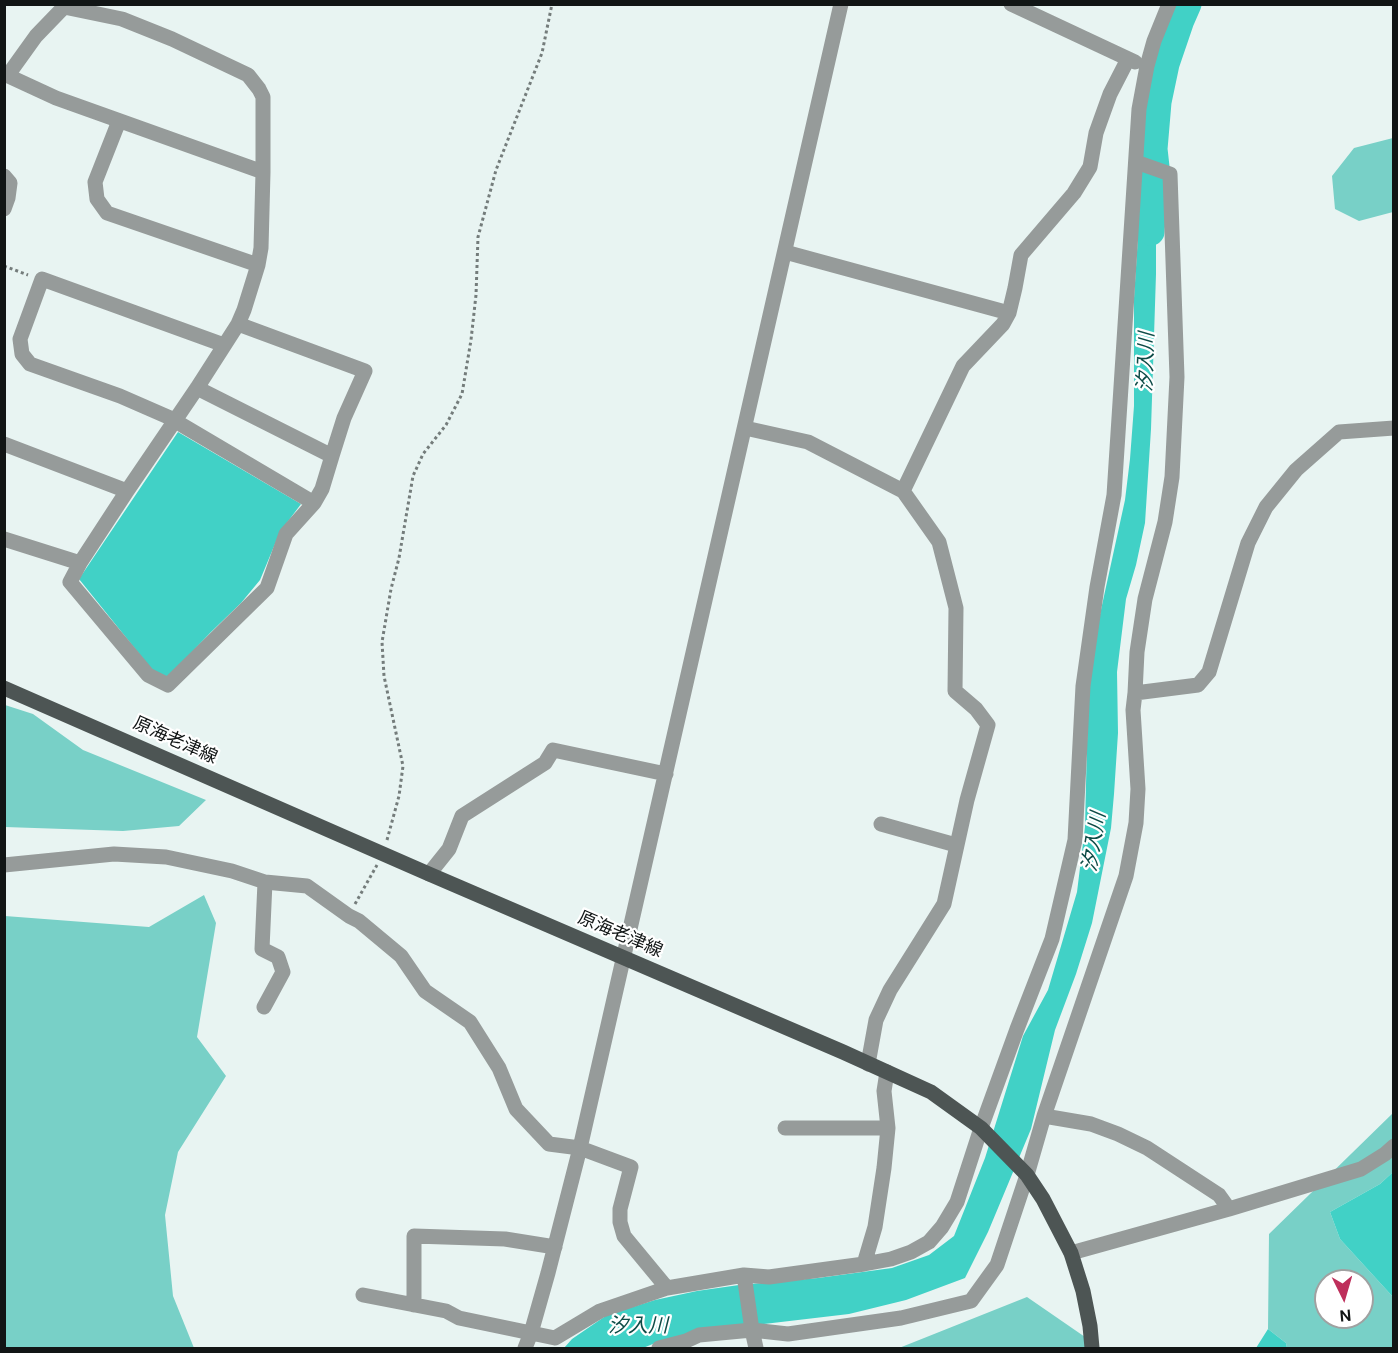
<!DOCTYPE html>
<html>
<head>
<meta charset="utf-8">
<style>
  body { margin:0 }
  #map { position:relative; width:1398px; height:1353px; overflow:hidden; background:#e8f4f2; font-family:"DM Sans",sans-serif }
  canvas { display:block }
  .frame { position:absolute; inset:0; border:6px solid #111515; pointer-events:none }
  .north { position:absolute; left:1314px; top:1269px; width:60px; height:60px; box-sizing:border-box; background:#fff; border:2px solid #a0a1a1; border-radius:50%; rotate:175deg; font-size:16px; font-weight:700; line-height:24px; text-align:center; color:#111515 }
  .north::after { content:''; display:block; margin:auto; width:21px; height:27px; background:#be2f5b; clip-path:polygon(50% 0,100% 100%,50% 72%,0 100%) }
</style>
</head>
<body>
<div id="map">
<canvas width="1398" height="1353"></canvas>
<div class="frame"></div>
<div class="north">N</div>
</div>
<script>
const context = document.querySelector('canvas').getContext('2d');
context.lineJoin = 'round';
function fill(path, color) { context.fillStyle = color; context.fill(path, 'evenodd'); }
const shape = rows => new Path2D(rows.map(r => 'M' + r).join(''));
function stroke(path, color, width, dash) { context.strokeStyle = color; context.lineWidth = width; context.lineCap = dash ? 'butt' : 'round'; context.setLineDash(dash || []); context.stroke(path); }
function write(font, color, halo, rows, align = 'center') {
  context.font = font + ' "DM Sans","Noto Sans JP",sans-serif'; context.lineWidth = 4.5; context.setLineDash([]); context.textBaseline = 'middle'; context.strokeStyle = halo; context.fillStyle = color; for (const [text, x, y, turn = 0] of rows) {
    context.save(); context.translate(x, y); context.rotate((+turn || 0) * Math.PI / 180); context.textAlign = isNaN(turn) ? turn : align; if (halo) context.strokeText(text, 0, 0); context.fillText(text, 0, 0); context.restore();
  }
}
const green = shape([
  [1393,138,1393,212,1359,221,1335,209,1332,176,1354,148],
  [5,705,33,714,83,750,206,800,179,826,123,831,5,827],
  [204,895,216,923,197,1037,226,1076,178,1152,165,1215,173,1296,194,1348,5,1348,5,916,149,927],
  [1393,1113,1393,1172,1380,1184,1330,1212,1340,1239,1393,1297,1393,1348,1287,1348,1286,1343,1268,1329,1269,1234],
  [1326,1281,1362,1281,1362,1317,1326,1317],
  [1027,1297,1101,1348,899,1348]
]);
const water = shape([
  [1139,170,1152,173,1156,219,1156,274,1151,429,1145,523,1136,565,1126,599,1117,672,1118,733,1114,794,1111,828,1092,923,1076,974,1055,1030,1031,1129,988,1232,965,1278,906,1300,849,1314,747,1326,660,1341,643,1348,564,1348,572,1339,607,1315,655,1300,697,1291,739,1285,818,1278,892,1268,929,1255,954,1236,985,1158,1023,1036,1048,990,1077,892,1085,827,1088,701,1097,628,1125,500,1130,459,1134,406,1134,298,1140,206],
  [178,432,301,504,280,532,260,580,241,603,211,632,167,678,153,671,79,579],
  [1393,1172,1393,1297,1340,1239,1330,1212,1380,1184],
  [1268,1329,1286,1343,1287,1348,1256,1348]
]);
const river = shape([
  [1151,232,1156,167,1154,149,1158,102,1166,64,1181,20,1188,4]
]);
const path = shape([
  [4,266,28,275],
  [387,840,399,796,403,766,384,676,382,642,391,589,399,558,413,476,423,454,446,425,462,394,471,340,476,295,478,237,496,170,542,53,552,4],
  [355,904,377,865]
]);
const minor = shape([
  [1011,4,1135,62],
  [4,74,56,98,263,172],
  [8,75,36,36,64,7,122,19,172,39,248,75,259,89,263,97,263,172,261,248,258,265,244,310,238,324,197,388,127,491,80,563,70,582,148,675,168,685,267,588,286,534,314,503],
  [119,121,95,182,97,199,107,213,258,265],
  [4,176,10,183,8,198,4,209],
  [785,252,1009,313],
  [238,324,365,371,344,418,332,456],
  [197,388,332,456,322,489,314,503,182,425,175,420,120,396,30,364,22,354,20,339,42,279,224,345],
  [745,428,808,442,903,491,939,542,956,608,955,691,976,709,988,725,967,800,944,904,890,990,876,1020,868,1064],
  [4,444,127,491],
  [903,491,963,366,1003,324,1009,313,1015,288,1021,255,1074,193,1090,167,1096,133,1101,119,1110,94,1128,59],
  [4,539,80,563],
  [1135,693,1198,685,1209,672,1248,543,1266,507,1296,470,1339,432,1394,428],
  [881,824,956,845],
  [4,865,114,854,166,857,232,871,265,882,307,886,349,916,359,921,401,956,425,991,470,1022,499,1068,516,1109,549,1144,580,1148,631,1167,620,1209,620,1222,624,1236,667,1288],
  [429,874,449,849,462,816,545,763,553,750,666,774],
  [264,1007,283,972,278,957,262,949,265,882],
  [1044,1116,1091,1124,1118,1134,1147,1148,1219,1195,1229,1209],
  [785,1128,888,1128],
  [1071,1253,1229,1209,1361,1169,1385,1154,1394,1146],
  [864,1264,875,1227,884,1168,888,1128,884,1091,887,1072],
  [744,1275,752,1330,756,1348],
  [363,1295,446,1311,459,1318,555,1338,600,1311,667,1288,744,1275,769,1277,864,1264,891,1259,911,1252,929,1242,942,1227,957,1202,981,1128,1017,1029,1052,939,1075,840,1083,686,1097,587,1114,495,1139,109,1147,66,1154,41,1169,4],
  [414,1305,414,1236,505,1239,555,1247],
  [525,1348,531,1333,548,1273,580,1148,841,4],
  [659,1348,686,1341,699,1335,752,1330,788,1334,901,1318,971,1301,997,1265,1027,1175,1044,1116,1126,876,1136,823,1138,789,1133,710,1135,693,1137,652,1145,599,1165,522,1172,477,1177,377,1170,174,1136,162]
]);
const major = shape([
  [4,688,429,874,843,1052,931,1092,981,1128,1027,1175,1043,1199,1071,1253,1083,1291,1090,1326,1092,1348]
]);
const streetNames = [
  ["原海老津線",175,741,24],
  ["原海老津線",620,935,23]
];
const waterNames = [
  ["汐入川",1147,362,-88],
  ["汐入川",1095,842,-81],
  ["汐入川",638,1327]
];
fill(green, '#78d0c7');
fill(water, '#41d1c6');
stroke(river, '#41d1c6', 27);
stroke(path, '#747c7b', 3, [3, 3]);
stroke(minor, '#969b9a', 15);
stroke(major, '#4d5554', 15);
write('18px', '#111515', '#fff', streetNames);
write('italic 20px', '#0e4c47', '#fff', waterNames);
</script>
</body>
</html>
